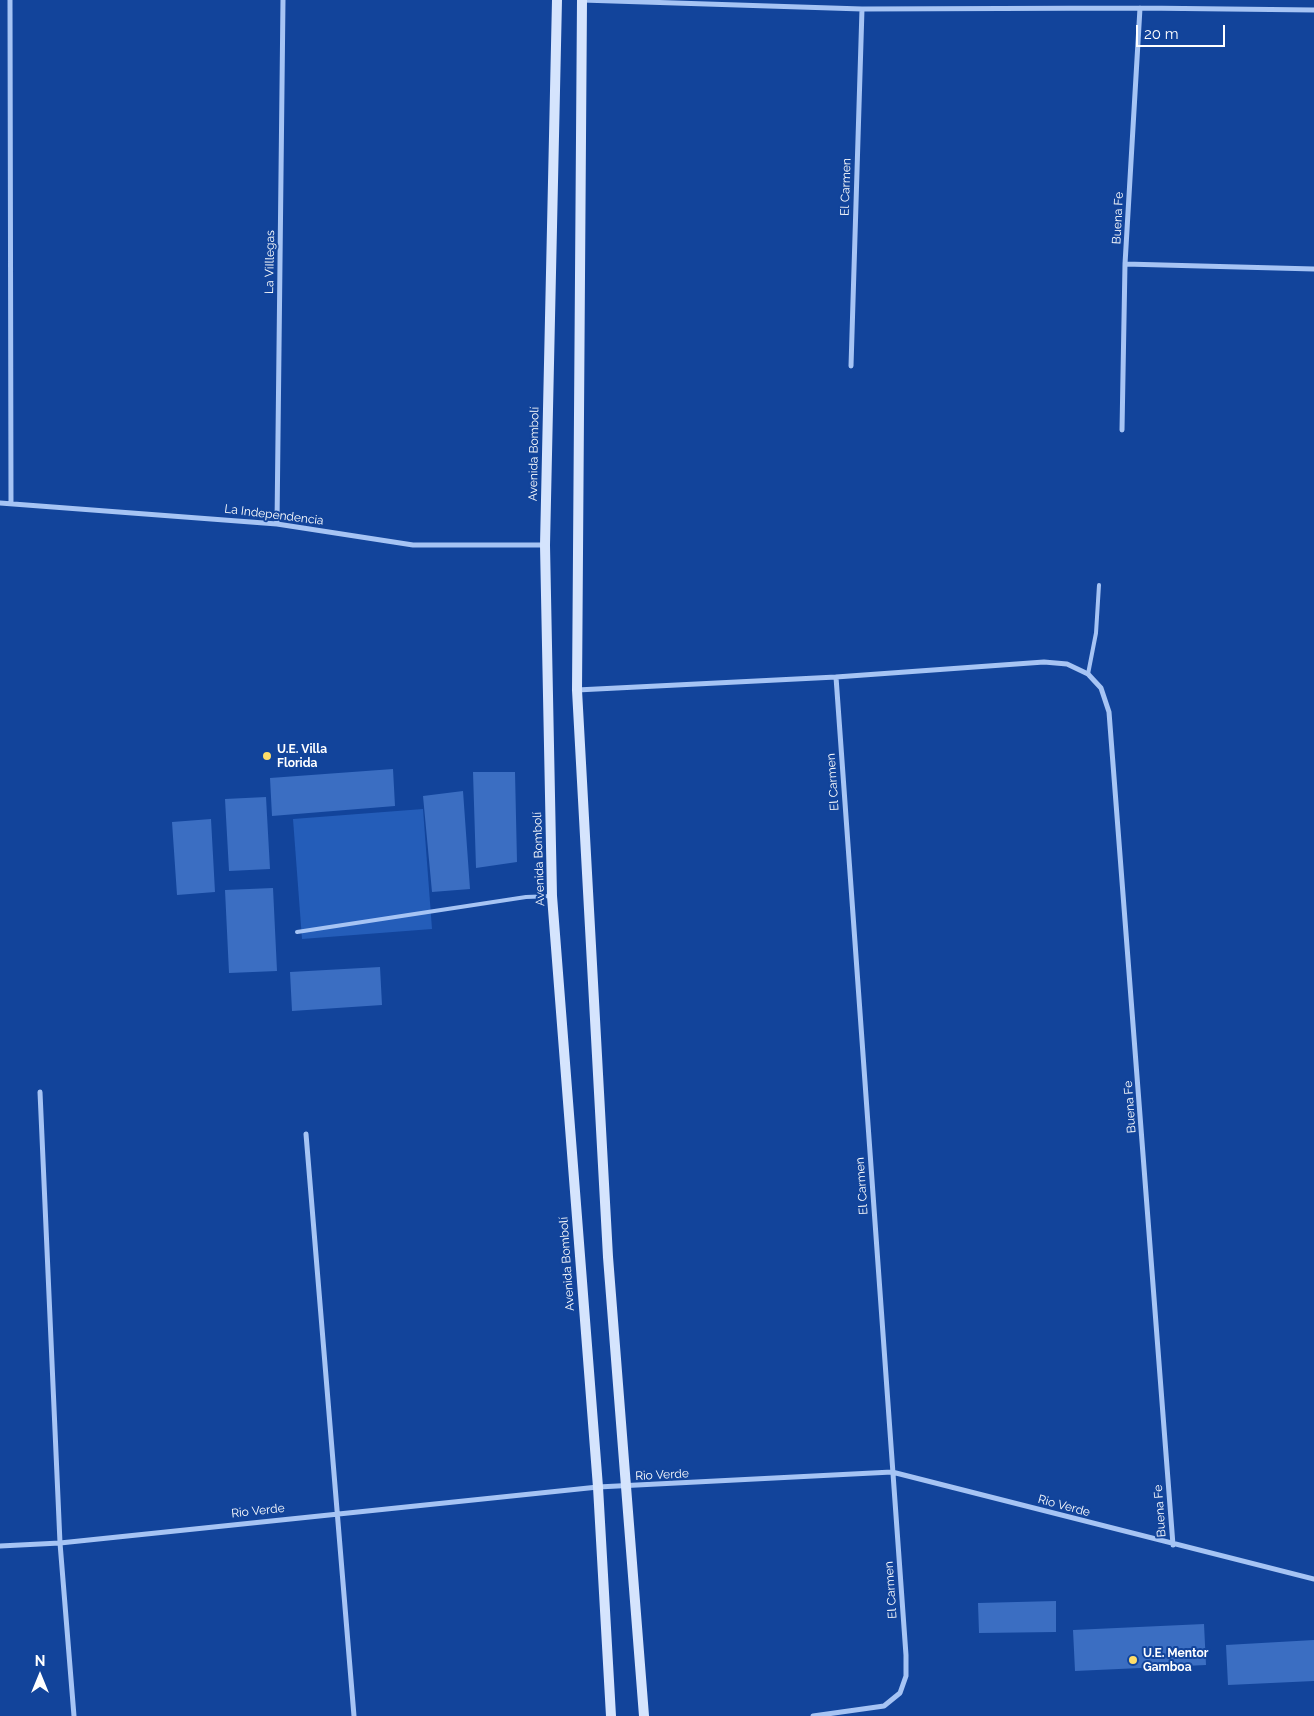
<!DOCTYPE html>
<html>
<head>
<meta charset="utf-8">
<style>
  body { margin:0 }
  #map { position:relative; width:1314px; height:1716px; overflow:hidden; background:#12449b; font-family:Raleway,sans-serif }
  canvas { display:block }
  .north { position:absolute; left:15px; top:1651px; width:50px; height:50px; -webkit-text-stroke:4px #12449b; paint-order:stroke; rotate:0deg; font-size:14px; font-weight:700; line-height:20px; text-align:center; color:#fff }
  .north::after { content:''; display:block; margin:auto; width:18px; height:22px; background:#fff; clip-path:polygon(50% 0,100% 100%,50% 72%,0 100%) }
  .scale { position:absolute; left:1136px; top:25px; width:89px; height:22px; box-sizing:border-box; border:2px solid #fff; border-top:0; padding-left:6px; font-size:15px; line-height:18px; white-space:nowrap; color:#fff; -webkit-text-stroke:4px #12449b; paint-order:stroke }
</style>
</head>
<body>
<div id="map">
<canvas width="1314" height="1716"></canvas>
<div class="north">N</div>
<div class="scale">20 m</div>
</div>
<script>
const context = document.querySelector('canvas').getContext('2d');
context.lineJoin = 'round';
function fill(path, color) { context.fillStyle = color; context.fill(path, 'evenodd'); }
const shape = rows => new Path2D(rows.map(r => 'M' + r).join(''));
function stroke(path, color, width, dash) { context.strokeStyle = color; context.lineWidth = width; context.lineCap = dash ? 'butt' : 'round'; context.setLineDash(dash || []); context.stroke(path); }
function write(font, color, halo, rows, align = 'center') {
  context.font = font + ' Raleway,sans-serif'; context.lineWidth = 4; context.setLineDash([]); context.textBaseline = 'middle'; context.strokeStyle = halo; context.fillStyle = color; for (const [text, x, y, turn = 0] of rows) {
    context.save(); context.translate(x, y); context.rotate((+turn || 0) * Math.PI / 180); context.textAlign = isNaN(turn) ? turn : align; if (halo) context.strokeText(text, 0, 0); context.fillText(text, 0, 0); context.restore();
  }
}
const green = shape([
  [423,809,432,929,302,939,293,819]
]);
const building = shape([
  [393,769,395,806,272,816,270,778],
  [473,772,515,772,517,862,476,868],
  [463,791,470,889,432,892,423,796],
  [266,797,270,869,229,871,225,799],
  [211,819,215,892,177,895,172,822],
  [273,888,277,971,229,973,225,890],
  [380,967,382,1005,292,1011,290,972],
  [1056,1601,1056,1632,979,1633,978,1603],
  [1204,1624,1206,1665,1075,1671,1073,1630],
  [1314,1640,1314,1681,1228,1685,1226,1645]
]);
const lane = shape([
  [1088,674,1096,633,1099,585],
  [297,932,526,897,552,896]
]);
const street = shape([
  [10,0,11,502],
  [582,0,862,9,1140,8,1314,10],
  [1125,264,1314,269],
  [851,366,862,9],
  [1122,430,1125,264,1140,8],
  [0,503,277,524,413,545,545,545],
  [277,524,283,0],
  [577,690,836,677,1044,662,1067,664,1088,674,1101,688,1109,712,1173,1545],
  [40,1092,60,1543,74,1716],
  [306,1134,354,1716],
  [0,1546,60,1543,598,1487,892,1472,1314,1579],
  [813,1716,884,1706,900,1693,906,1676,906,1655,836,677]
]);
const secondary = shape([
  [557,0,545,545,552,896,598,1487,611,1716],
  [582,0,577,690,608,1257,644,1716]
]);
const markers = [
  [267,756,5,"#ffde69"],
  [1133,1660,5,"#ffde69"]
];
const streetNames = [
  ["El Carmen",846,187,-88],
  ["Buena Fe",1118,218,-87],
  ["La ViIllegas",270,262,-89],
  ["Avenida Bombolí",534,454,-89],
  ["La Independencia",274,515,7],
  ["El Carmen",833,782,-94],
  ["Avenida Bombolí",539,859,-92],
  ["Buena Fe",1130,1107,-94],
  ["El Carmen",862,1186,-94],
  ["Avenida Bombolí",567,1264,-94],
  ["Rio Verde",662,1475,-3],
  ["Rio Verde",1064,1506,15],
  ["Rio Verde",258,1511,-6],
  ["Buena Fe",1160,1511,-94],
  ["El Carmen",891,1590,-94]
];
const poiNames = [
  ["U.E. Villa",277,749],
  ["Florida",277,763],
  ["U.E. Mentor",1143,1653],
  ["Gamboa",1143,1667]
];
fill(green, '#245db9');
fill(building, '#3b6ec2');
stroke(lane, '#a6c4f4', 4);
stroke(street, '#a6c4f4', 5);
stroke(secondary, '#d5e4fd', 10);
for (const [x, y, r, color] of markers) { const dot = new Path2D(); dot.arc(x, y, r, 0, 2 * Math.PI); context.fillStyle = color; context.fill(dot); stroke(dot, '#12449b', 2); }
write('12px', '#fff', '#12449b', streetNames);
write('bold 12px', '#fff', '#12449b', poiNames, 'left');
</script>
</body>
</html>
